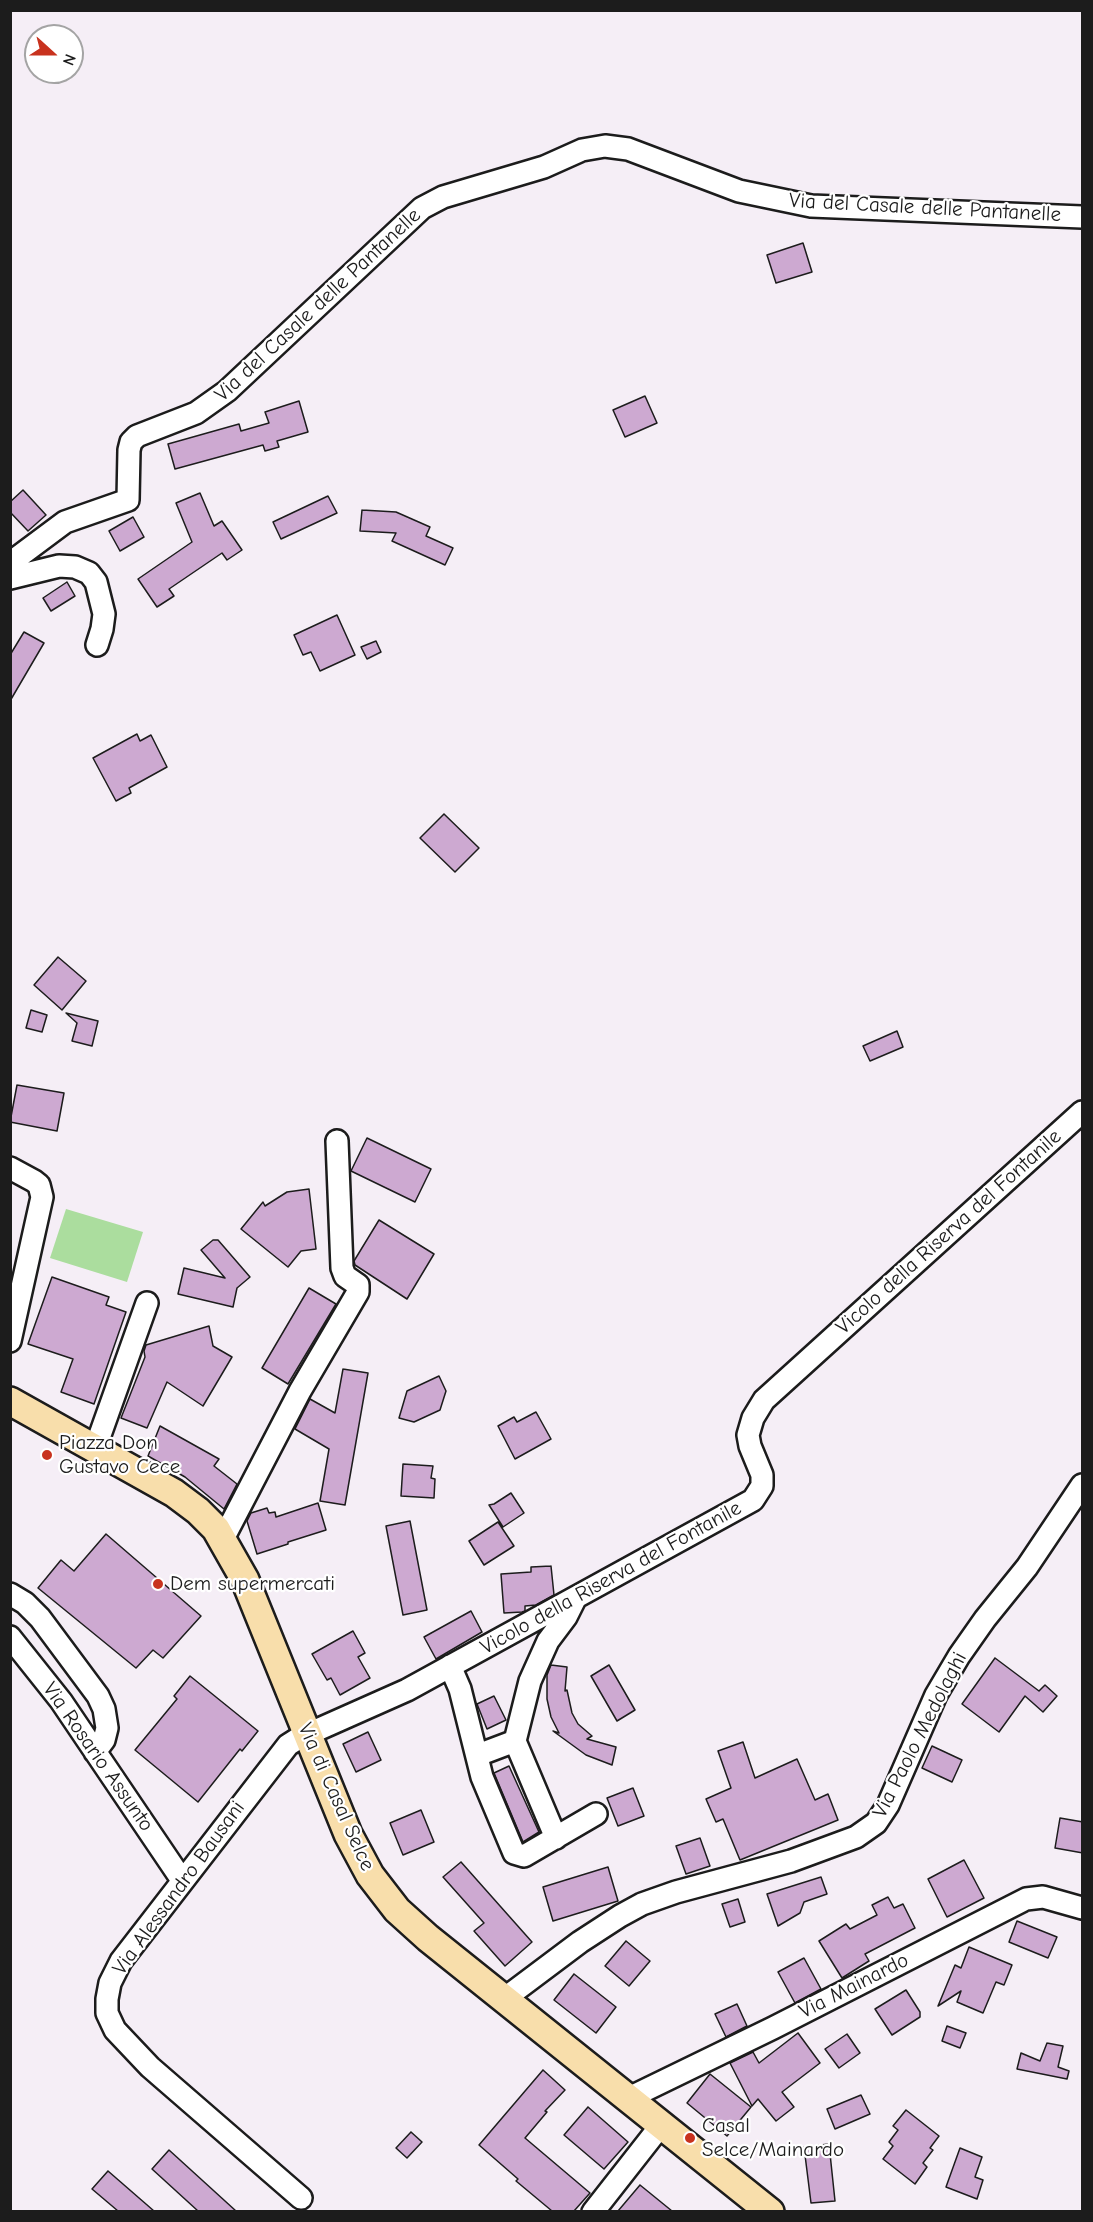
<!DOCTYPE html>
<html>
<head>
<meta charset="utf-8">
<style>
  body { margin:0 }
  #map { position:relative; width:1093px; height:2222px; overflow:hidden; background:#f5eef6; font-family:"Comic Neue",sans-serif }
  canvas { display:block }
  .frame { position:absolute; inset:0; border:12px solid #1c1c1c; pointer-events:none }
  .north { position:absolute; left:24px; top:24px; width:60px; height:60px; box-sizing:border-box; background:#fff; border:2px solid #a4a4a4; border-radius:50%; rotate:111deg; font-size:16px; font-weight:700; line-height:24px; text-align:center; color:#1c1c1c }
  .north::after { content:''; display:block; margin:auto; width:21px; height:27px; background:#c8321e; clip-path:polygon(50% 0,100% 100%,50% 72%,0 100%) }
</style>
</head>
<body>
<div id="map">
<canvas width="1093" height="2222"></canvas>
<div class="frame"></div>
<div class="north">N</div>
</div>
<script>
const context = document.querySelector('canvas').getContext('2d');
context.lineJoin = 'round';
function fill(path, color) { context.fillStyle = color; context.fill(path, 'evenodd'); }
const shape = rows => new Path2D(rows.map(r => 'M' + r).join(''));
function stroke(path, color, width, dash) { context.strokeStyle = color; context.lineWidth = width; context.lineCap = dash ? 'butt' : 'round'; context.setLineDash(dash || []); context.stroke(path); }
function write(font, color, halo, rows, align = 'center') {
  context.font = font + ' "Comic Neue",sans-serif'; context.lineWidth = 4.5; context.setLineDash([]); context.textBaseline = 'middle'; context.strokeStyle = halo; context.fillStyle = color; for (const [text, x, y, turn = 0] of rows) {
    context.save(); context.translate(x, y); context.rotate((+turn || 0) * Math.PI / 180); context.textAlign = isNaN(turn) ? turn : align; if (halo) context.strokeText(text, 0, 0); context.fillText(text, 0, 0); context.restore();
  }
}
const green = shape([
  [66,1209,143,1232,127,1282,50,1258]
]);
const building = shape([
  [803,243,812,272,776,283,767,255,803,243],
  [645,396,657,423,625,437,613,410,645,396],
  [299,401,308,432,277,441,279,447,265,451,263,445,175,469,168,444,239,424,241,431,269,423,265,412,299,401],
  [23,490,46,515,28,531,10,512,10,502,23,490],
  [200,493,214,526,222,521,242,550,227,560,222,553,169,589,174,596,157,607,138,579,192,542,176,503,200,493],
  [328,496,337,513,281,539,273,522,328,496],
  [362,510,396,512,430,527,426,536,453,548,445,565,392,541,396,533,360,531,362,510],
  [133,517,144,537,120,551,109,531,133,517],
  [67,582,75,596,51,611,43,598,67,582],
  [337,615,355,655,320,671,311,652,303,655,294,635,337,615],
  [24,632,44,643,10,701,10,655,24,632],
  [376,641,381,652,367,659,361,647,376,641],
  [137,734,140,741,151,735,167,767,129,788,131,793,116,801,93,758,137,734],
  [444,814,479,848,455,872,420,838,444,814],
  [58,957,86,981,62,1010,34,985,58,957],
  [31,1010,47,1015,42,1032,26,1028,31,1010],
  [66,1013,98,1021,92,1046,72,1041,77,1023,66,1013],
  [897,1031,903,1047,870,1061,863,1046,897,1031],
  [17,1085,64,1093,57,1131,10,1122,17,1085],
  [367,1138,431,1169,415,1202,351,1171,367,1138],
  [309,1189,316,1249,301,1251,288,1267,241,1229,263,1202,265,1206,287,1192,309,1189],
  [379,1220,434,1254,407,1299,355,1265,354,1261,379,1220],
  [213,1240,218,1240,250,1277,237,1288,233,1307,178,1294,184,1268,225,1278,201,1250,213,1240],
  [52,1277,109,1297,106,1305,126,1312,94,1404,61,1392,73,1359,28,1344,52,1277],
  [309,1288,336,1304,288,1384,262,1368,309,1288],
  [209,1326,213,1346,232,1357,203,1406,167,1382,147,1428,121,1418,145,1357,144,1351,146,1345,209,1326],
  [343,1369,368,1373,345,1505,320,1501,329,1449,295,1429,310,1399,335,1413,343,1369],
  [439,1376,446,1391,440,1410,414,1422,399,1418,407,1391,439,1376],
  [536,1412,551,1439,515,1459,498,1426,514,1417,517,1422,536,1412],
  [160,1426,219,1459,214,1466,237,1484,224,1509,185,1477,148,1456,160,1426],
  [403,1464,433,1466,431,1478,435,1479,434,1498,401,1496,403,1464],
  [511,1493,524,1513,503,1527,489,1505,494,1504,511,1493],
  [318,1503,326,1530,288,1542,288,1544,257,1554,247,1521,251,1513,267,1508,269,1513,275,1512,276,1517,318,1503],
  [410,1521,427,1610,403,1615,386,1526,410,1521],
  [498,1522,514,1546,484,1565,469,1541,498,1522],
  [106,1534,201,1616,163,1658,153,1650,136,1668,38,1588,61,1560,74,1571,106,1534],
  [551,1566,554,1595,536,1605,525,1606,525,1611,522,1612,504,1613,501,1574,531,1572,531,1567,551,1566],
  [471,1611,482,1632,436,1659,424,1637,471,1611],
  [353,1631,365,1653,358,1657,370,1678,340,1695,331,1678,327,1680,312,1654,353,1631],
  [995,1658,1039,1691,1045,1685,1057,1696,1043,1712,1025,1696,999,1732,962,1704,995,1658],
  [551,1665,567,1667,565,1691,567,1690,572,1713,578,1724,592,1736,587,1739,616,1747,612,1765,586,1755,553,1731,559,1733,551,1717,547,1699,547,1675,551,1665],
  [609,1665,635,1710,617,1721,591,1676,609,1665],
  [190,1676,258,1731,242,1751,240,1749,198,1802,135,1750,177,1699,174,1696,190,1676],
  [494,1696,506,1720,487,1729,477,1704,494,1696],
  [368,1732,381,1760,356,1772,343,1744,368,1732],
  [743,1742,755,1778,797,1759,815,1800,828,1794,838,1820,740,1860,723,1819,716,1822,706,1799,731,1788,718,1751,743,1742],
  [932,1746,962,1760,952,1782,922,1768,932,1746],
  [509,1766,539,1832,523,1842,494,1773,509,1766],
  [633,1788,644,1816,618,1826,607,1798,633,1788],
  [421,1810,434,1842,403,1855,390,1823,421,1810],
  [1060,1818,1083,1822,1083,1853,1055,1848,1060,1818],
  [700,1838,710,1866,686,1874,676,1846,700,1838],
  [964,1860,984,1898,947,1917,928,1879,964,1860],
  [461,1862,532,1942,505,1966,474,1931,484,1923,443,1877,461,1862],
  [608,1867,618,1901,553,1921,543,1887,608,1867],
  [821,1877,827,1894,804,1902,800,1913,778,1926,767,1894,821,1877],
  [888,1897,894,1908,903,1904,915,1928,865,1954,869,1961,842,1978,819,1941,846,1924,850,1929,877,1915,872,1905,888,1897],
  [738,1899,745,1922,730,1927,722,1904,738,1899],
  [1017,1921,1057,1937,1048,1958,1009,1942,1017,1921],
  [626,1941,650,1961,629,1986,605,1966,626,1941],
  [969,1947,1012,1965,1004,1985,996,1982,983,2013,957,2002,961,1991,938,2006,955,1965,961,1968,969,1947],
  [804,1958,821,1989,795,2003,778,1972,804,1958],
  [574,1974,616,2007,596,2033,554,2000,574,1974],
  [906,1990,920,2012,920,2017,892,2035,875,2009,906,1990],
  [737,2004,747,2026,726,2037,715,2014,737,2004],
  [947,2026,966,2033,960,2048,942,2041,947,2026],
  [798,2033,820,2063,782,2092,794,2107,776,2121,758,2099,752,2106,730,2063,753,2052,759,2063,798,2033],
  [847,2034,860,2053,839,2068,825,2049,847,2034],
  [1047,2043,1063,2046,1058,2067,1069,2071,1067,2079,1017,2069,1021,2053,1040,2061,1047,2043],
  [543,2070,565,2090,545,2111,547,2112,525,2138,590,2193,574,2211,552,2211,516,2181,518,2179,479,2145,543,2070],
  [710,2074,751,2107,727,2136,687,2103,710,2074],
  [861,2095,870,2114,835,2129,827,2109,861,2095],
  [588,2107,628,2142,604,2169,564,2135,588,2107],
  [906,2110,939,2136,930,2148,933,2150,923,2163,927,2167,915,2184,883,2159,893,2146,889,2142,898,2130,893,2126,906,2110],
  [411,2132,422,2142,407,2158,396,2148,411,2132],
  [829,2144,835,2201,811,2203,804,2147,829,2144],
  [960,2148,982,2157,975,2177,983,2180,977,2199,946,2187,960,2148],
  [169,2150,236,2211,198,2211,152,2169,169,2150],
  [108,2171,154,2211,118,2211,92,2189,108,2171],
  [640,2185,672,2211,618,2211,640,2185]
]);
const minor = shape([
  [10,563,65,522,128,500,129,450,131,442,137,436,196,413,227,391,422,208,443,197,544,167,582,150,605,146,628,149,739,191,811,206,1082,217],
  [10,578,59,566,75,567,89,573,96,582,104,614,102,629,97,645],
  [10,1168,34,1181,39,1185,42,1197,10,1341],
  [95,1449,147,1303],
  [223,1539,300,1391,358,1292,358,1285,345,1276,342,1268,337,1141],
  [10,1594,25,1603,40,1618,98,1696,104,1709,107,1728,104,1740,95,1752],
  [10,1637,61,1701,182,1880],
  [450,1666,460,1689,482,1777,514,1853,524,1856,596,1814],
  [515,1741,556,1838],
  [478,1755,515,1741,530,1681,548,1641,566,1617,576,1597],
  [504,1999,580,1942,620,1916,642,1904,676,1892,791,1861,856,1837,876,1823,888,1805,936,1695,959,1656,985,1619,1027,1567,1082,1485],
  [629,2098,773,2028,1026,1899,1043,1897,1082,1908],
  [301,2198,150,2067,115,2030,107,2013,107,1999,110,1983,121,1961,288,1745,299,1738,407,1690,753,1500,762,1486,762,1475,750,1446,748,1435,753,1418,764,1400,1082,1112],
  [593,2212,662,2124]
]);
const major = shape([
  [10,1401,174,1493,198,1511,216,1529,245,1580,348,1834,370,1875,397,1910,428,1938,770,2212]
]);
const markers = [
  [47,1455,6,"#c8321e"],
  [158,1584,6,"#c8321e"],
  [690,2138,6,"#c8321e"]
];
const streetNames = [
  ["Via del Casale delle Pantanelle",925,208,3],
  ["Via del Casale delle Pantanelle",318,305,-43],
  ["Vicolo della Riserva del Fontanile",949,1232,-42],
  ["Vicolo della Riserva del Fontanile",611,1578,-29],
  ["Via Paolo Medolaghi",920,1735,-63],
  ["Via Rosario Assunto",98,1757,55],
  ["Via di Casal Selce",336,1797,66],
  ["Via Alessandro Bausani",179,1888,-54],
  ["Via Mainardo",854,1986,-27]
];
const poiNames = [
  ["Piazza Don",59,1443],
  ["Gustavo Cece",59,1467],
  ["Dem supermercati",170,1584],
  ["Casal",702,2126],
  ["Selce/Mainardo",702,2150]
];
fill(green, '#abdd9e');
fill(building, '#cda9d1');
stroke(building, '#1c1c1c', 1.5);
stroke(minor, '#1c1c1c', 26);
stroke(major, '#1c1c1c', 32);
stroke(minor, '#fff', 21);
stroke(major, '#f8deab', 27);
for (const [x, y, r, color] of markers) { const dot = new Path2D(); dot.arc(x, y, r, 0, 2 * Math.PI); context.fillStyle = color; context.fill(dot); stroke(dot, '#fff', 2); }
write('21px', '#1c1c1c', '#fff', streetNames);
write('21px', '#1c1c1c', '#fff', poiNames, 'left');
</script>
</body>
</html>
